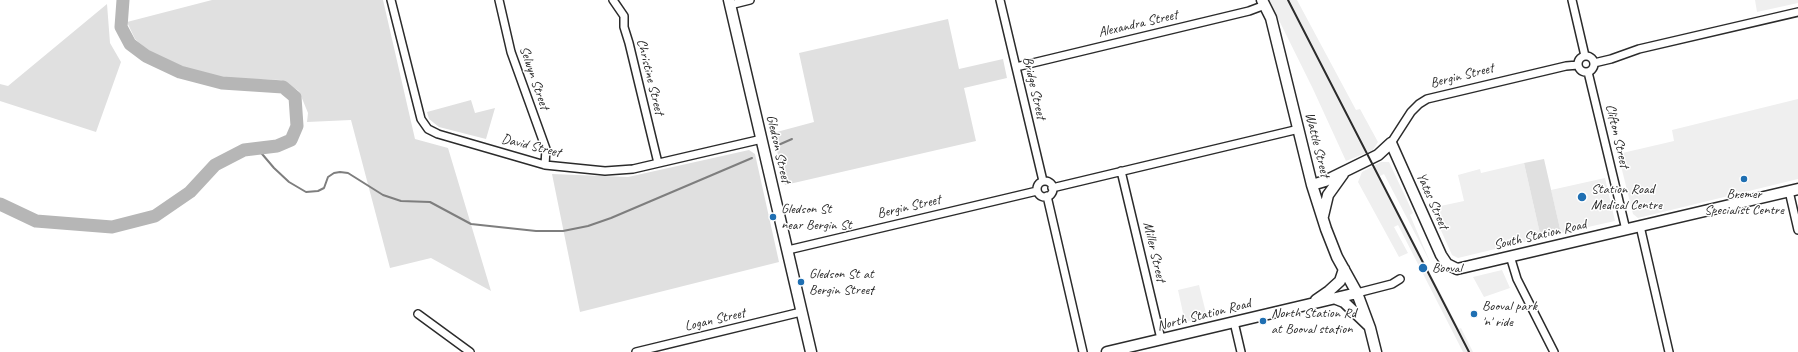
<!DOCTYPE html>
<html>
<head>
<meta charset="utf-8">
<style>
  body { margin:0 }
  canvas { display:block; background:#fff }
</style>
</head>
<body>
<canvas width="1798" height="352"></canvas>
<script>
const context = document.querySelector('canvas').getContext('2d');
context.lineJoin = 'round';
function fill(path, color) { context.fillStyle = color; context.fill(path, 'evenodd'); }
const shape = rows => new Path2D(rows.map(r => 'M' + r).join(''));
function stroke(path, color, width, dash) { context.strokeStyle = color; context.lineWidth = width; context.lineCap = dash ? 'butt' : 'round'; context.setLineDash(dash || []); context.stroke(path); }
function write(font, color, halo, rows, align = 'center') {
  context.font = font + ' Caveat,sans-serif'; context.lineWidth = 3; context.setLineDash([]); context.textBaseline = 'middle'; context.strokeStyle = halo; context.fillStyle = color; for (const [text, x, y, turn = 0] of rows) {
    context.save(); context.translate(x, y); context.rotate((+turn || 0) * Math.PI / 180); context.textAlign = isNaN(turn) ? turn : align; if (halo) context.strokeText(text, 0, 0); context.fillText(text, 0, 0); context.restore();
  }
}
const built = shape([
  [1269,0,1297,0,1356,110,1360,109,1378,142,1373,150,1346,161,1313,89],
  [1755,0,1798,0,1798,3,1757,12],
  [1798,99,1798,179,1638,218,1633,214,1618,154,1674,141,1672,130],
  [1381,162,1389,162,1413,213,1410,215,1430,262,1384,174,1380,176,1459,329,1461,328,1473,352,1463,352,1398,225,1394,227,1408,253,1399,257,1358,182,1362,172],
  [1524,163,1541,238,1458,258,1452,255,1431,208,1464,201,1458,175,1480,169,1481,173],
  [1605,178,1615,221,1561,233,1551,190],
  [1502,270,1510,288,1484,297,1473,277],
  [1199,285,1207,317,1185,322,1178,290]
]);
const green = shape([
  [212,0,383,0,415,139,448,148,491,291,431,258,390,268,351,120,307,122,308,113,299,91,281,80,221,78,179,66,150,52,135,39,127,22],
  [107,4,110,43,121,62,96,132,0,101,0,84,8,86],
  [948,19,959,69,1003,59,1007,78,964,88,976,141,785,185,773,133,814,122,799,53],
  [471,100,475,113,495,108,486,139,439,127,429,119,427,112],
  [749,150,755,154,779,262,580,312,552,174,628,177],
  [1544,159,1561,233,1541,238,1524,163]
]);
const stream = shape([
  [776,146,792,139],
  [257,148,274,168,289,182,306,192,318,191,324,188,328,177,334,173,340,172,348,173,383,195,401,201,430,202,471,224,536,231,563,231,588,226,611,218,752,158]
]);
const river = shape([
  [0,204,36,221,112,227,155,216,190,192,215,165,244,150,277,146,291,140,297,126,295,97,283,87,222,83,180,72,146,56,130,44,121,27,123,0]
]);
const street = shape([
  [391,0,421,119,428,129,438,134,545,165,605,171,633,169,762,139],
  [499,0,511,52,546,149,545,165],
  [613,0,624,16,624,27,629,43,658,163],
  [1000,0,1043,181],
  [1572,0,1585,56],
  [730,5,750,0],
  '1578 64a8 8 0 1 1 16 0a8 8 0 1 1-16 0Z',
  [1594,63,1611,59,1639,49,1798,12],
  [1016,67,1249,11,1265,5],
  [1588,72,1626,230],
  [1391,143,1411,112,1419,104,1427,99,1566,66,1578,65],
  [1121,171,1161,339],
  '1037 189a8 8 0 1 1 16 0a8 8 0 1 1-16 0Z',
  [1052,188,1299,129],
  [1789,191,1798,230],
  [1047,196,1083,352],
  [1640,226,1669,352],
  [788,250,1037,191],
  [1510,256,1517,279,1554,352],
  [1357,293,1392,284,1400,279],
  [418,314,470,352],
  [1234,322,1241,352],
  [636,352,801,312]
]);
const secondary = shape([
  [729,0,811,352],
  [1262,0,1271,18,1312,185,1326,229,1337,257,1357,293,1370,328,1376,352],
  [1312,185,1325,181,1378,155,1391,143,1441,255,1447,264,1457,269,1798,189],
  [1323,216,1328,195,1343,174],
  [1334,298,1344,302,1368,325],
  [1316,300,1329,291,1340,281,1344,269],
  [1107,352,1357,293]
]);
const rail = shape([
  [1288,0,1469,352]
]);
const markers = [
  [1744,179,4,"#1f6fb2"],
  [1582,197,5,"#1f6fb2"],
  [773,217,4,"#1f6fb2"],
  [1423,268,5,"#1f6fb2"],
  [801,282,4,"#1f6fb2"],
  [1474,314,4,"#1f6fb2"],
  [1263,321,4,"#1f6fb2"]
];
const streetNames = [
  ["Alexandra Street",1138,24,-13],
  ["Bergin Street",1462,76,-14],
  ["Christine Street",650,77,76],
  ["Selwyn Street",534,78,71],
  ["Bridge Street",1034,88,77],
  ["Clifton Street",1617,136,77],
  ["Wattle Street",1317,145,76],
  ["David Street",531,146,14],
  ["Gledson Street",778,149,77],
  ["Yates Street",1432,201,66],
  ["Bergin Street",909,207,-13],
  ["South Station Road",1540,235,-13],
  ["Miller Street",1154,252,77],
  ["North Station Road",1204,315,-14],
  ["Logan Street",715,320,-13]
];
const poiNames = [
  ["Station Road",1591,189],
  ["Medical Centre",1591,205],
  ["Bremer",1744,194,"center"],
  ["Specialist Centre",1744,210,"center"],
  ["Gledson St",781,209],
  ["near Bergin St",781,225],
  ["Booval",1432,268],
  ["Gledson St at",809,274],
  ["Bergin Street",809,290],
  ["Booval park",1482,306],
  ["'n' ride",1482,322],
  ["North Station Rd",1271,313],
  ["at Booval station",1271,329]
];
fill(built, '#efefef');
fill(green, '#e0e0e0');
stroke(stream, '#7e7e7e', 2);
stroke(river, '#b6b6b6', 13);
stroke(street, '#2b2b2b', 10);
stroke(secondary, '#2b2b2b', 13);
stroke(street, '#fff', 7);
stroke(secondary, '#fff', 10);
stroke(rail, '#2b2b2b', 2);
for (const [x, y, r, color] of markers) { const dot = new Path2D(); dot.arc(x, y, r, 0, 2 * Math.PI); context.fillStyle = color; context.fill(dot); stroke(dot, '#fff', 1.5); }
write('14px', '#2b2b2b', '#fff', streetNames);
write('14px', '#2b2b2b', '#fff', poiNames, 'left');
</script>
</body>
</html>
